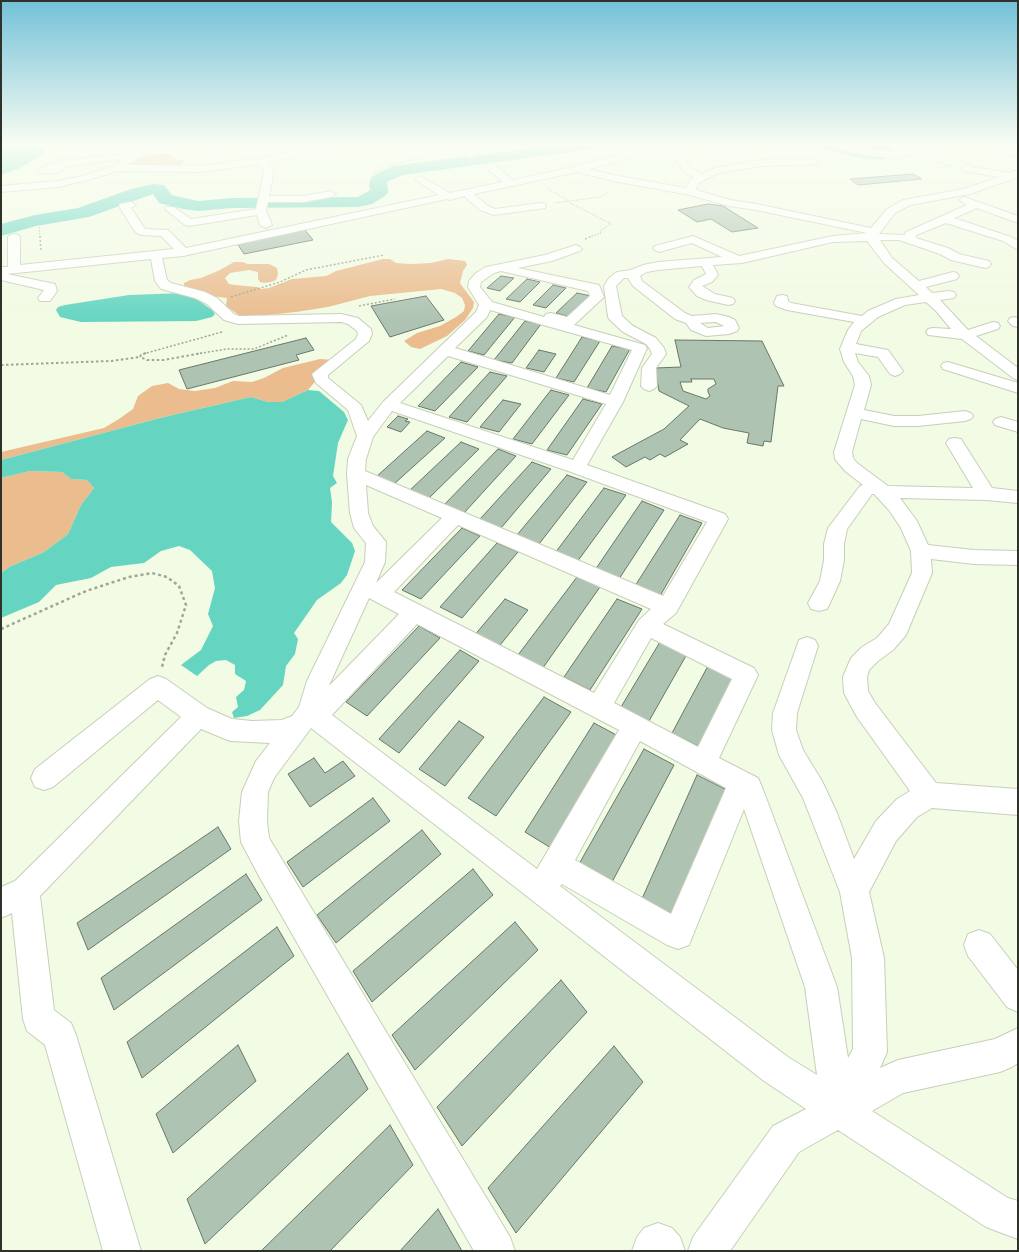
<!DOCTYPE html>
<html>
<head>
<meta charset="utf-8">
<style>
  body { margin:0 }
  #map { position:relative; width:1019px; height:1252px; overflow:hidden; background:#f2fbe4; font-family:Montserrat,sans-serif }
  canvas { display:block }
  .frame { position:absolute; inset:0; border:2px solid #2f322a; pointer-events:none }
</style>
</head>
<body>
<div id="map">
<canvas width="1019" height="1252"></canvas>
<div class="frame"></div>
</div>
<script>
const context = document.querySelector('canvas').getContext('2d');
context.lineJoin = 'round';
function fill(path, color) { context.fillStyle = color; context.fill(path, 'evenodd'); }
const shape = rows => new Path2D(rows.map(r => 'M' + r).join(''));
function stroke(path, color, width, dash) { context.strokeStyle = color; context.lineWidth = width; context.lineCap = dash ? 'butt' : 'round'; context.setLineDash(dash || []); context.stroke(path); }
const green = shape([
  [168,153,177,160,185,160,179,168,127,165,134,160,146,156],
  [383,259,390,259,396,263,411,264,431,263,448,259,465,261,467,265,463,271,460,283,474,302,473,308,465,320,447,336,420,349,411,347,404,341,417,333,440,326,456,317,464,311,465,305,462,298,455,293,441,289,370,296,328,307,296,312,248,317,239,315,226,306,227,298,211,296,184,286,184,283,190,280,201,278,220,270,234,262,242,262,248,264,269,264,277,268,278,274,276,280,271,282,264,283,260,282,258,279,258,272,249,270,230,273,225,278,229,284,235,285,257,287,261,289,269,288,292,279,326,276,336,271],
  [320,359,333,360,308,390,282,402,268,402,251,397,164,417,1,460,1,452,104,428,119,419,133,409,138,396,152,386,168,383,179,389,195,391,215,388,233,381,252,382,264,378,283,368],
  [30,471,62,472,71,479,87,480,94,488,81,505,68,534,44,552,9,567,1,573,1,478]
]);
const water = shape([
  [40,145,44,150,45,153,42,155,20,168,1,175,1,146],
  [184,293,191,295,212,310,215,314,212,317,196,321,81,322,60,317,56,310,58,307,65,305,129,295],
  [308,390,319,391,344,412,348,420,338,443,333,476,337,483,330,488,332,502,331,522,352,543,355,551,347,575,341,583,317,600,294,633,298,639,295,654,286,666,283,685,260,710,247,716,234,718,232,712,238,707,236,697,244,690,246,681,235,674,235,665,226,660,216,661,209,665,197,676,181,665,201,650,213,626,208,614,215,588,212,571,190,550,179,546,161,551,144,563,111,567,91,578,56,585,39,602,1,618,1,573,9,567,44,552,68,534,81,505,94,488,87,480,71,479,62,472,30,471,1,478,1,460,164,417,251,397,268,402,282,402]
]);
const stream = shape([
  [990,145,1018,157]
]);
const river = shape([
  [552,145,593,145,590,148,585,150,403,175,387,182,388,192,385,196,372,204,358,207,232,208,198,211,183,209,159,203,153,194,89,217,36,226,1,236,1,224,35,215,78,208,131,189,153,184,164,185,172,195,198,201,232,198,358,197,370,190,369,183,374,175,393,166,552,145],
  [816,145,846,145,874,150,870,145,888,145,895,152,888,158,882,160,860,158,819,148,816,145]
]);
const building = shape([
  [913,174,922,179,858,185,850,179,913,174],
  [708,204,723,206,758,228,732,232,711,219,697,222,678,210,708,204],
  [305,230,313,240,244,254,237,243,305,230],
  [501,276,514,278,500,291,487,288,501,276],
  [527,279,540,282,520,302,506,299,527,279],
  [553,285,566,288,546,308,533,305,553,285],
  [577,293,591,296,570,317,556,313,577,293],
  [426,296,444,320,390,337,371,306,426,296],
  [499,314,515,317,484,355,468,351,499,314],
  [525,321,541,324,512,363,494,360,525,321],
  [582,337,600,341,574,382,556,378,582,337],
  [306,338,314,350,296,355,299,360,187,389,179,370,306,338],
  [675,340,762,341,784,386,778,386,771,442,764,441,763,446,747,443,749,433,723,428,700,419,680,440,688,444,665,457,660,454,650,460,645,457,626,467,612,457,664,429,689,406,659,391,655,368,681,367,675,340],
  [691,379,714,379,716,384,708,389,708,392,710,396,706,399,683,391,680,382,692,382,691,379],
  [612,346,630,349,606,392,587,388,612,346],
  [539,350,556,354,544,372,526,368,539,350],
  [461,362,478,367,435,411,418,406,461,362],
  [490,372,507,376,467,422,449,417,490,372],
  [551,390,569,395,532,444,513,439,551,390],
  [583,399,602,404,567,455,547,450,583,399],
  [503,400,521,404,499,432,480,427,503,400],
  [398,416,408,419,405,421,410,422,401,432,387,427,398,416],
  [427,431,445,438,394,484,376,477,427,431],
  [461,442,479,449,428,499,409,491,461,442],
  [498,449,516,456,464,513,444,505,498,449],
  [532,462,551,469,501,528,480,519,532,462],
  [567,475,587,482,539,544,517,535,567,475],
  [604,488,626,495,577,562,555,553,604,488],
  [642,501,664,510,619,579,595,570,642,501],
  [680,515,702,523,660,596,635,586,680,515],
  [462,528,480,536,421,599,402,590,462,528],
  [497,543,518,552,462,618,440,607,497,543],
  [577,577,600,587,540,672,515,659,577,577],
  [505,599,528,610,497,649,473,637,505,599],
  [617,599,642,609,590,690,564,677,617,599],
  [419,626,440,638,367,716,346,702,419,626],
  [660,642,687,654,649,721,621,707,660,642],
  [460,650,479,661,399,753,379,739,460,650],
  [709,664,737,677,702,748,672,733,709,664],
  [544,697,571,712,496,816,468,798,544,697],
  [459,721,484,737,445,786,419,769,459,721],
  [594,723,622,738,556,851,525,832,594,723],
  [644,749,674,765,611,884,579,864,644,749],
  [314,758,325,773,343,761,355,776,310,807,288,774,314,758],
  [697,775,729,791,676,921,641,901,697,775],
  [373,798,390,821,303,887,287,862,373,798],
  [218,827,231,849,88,950,77,923,218,827],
  [422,830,441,854,336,943,317,915,422,830],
  [473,869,493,895,372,1002,353,971,473,869],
  [246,874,262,900,114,1010,101,978,246,874],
  [515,922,538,950,415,1070,392,1035,515,922],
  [277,927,294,956,142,1078,127,1042,277,927],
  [561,980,587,1012,462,1146,437,1107,561,980],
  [238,1045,256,1081,173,1153,156,1114,238,1045],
  [614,1046,643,1082,516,1233,488,1188,614,1046],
  [348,1053,368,1089,205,1244,187,1199,348,1053],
  [390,1125,413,1165,330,1251,261,1251,390,1125],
  [438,1209,462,1251,400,1251,438,1209]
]);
const pathFar3 = shape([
  [213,152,238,145],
  [933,161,952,166],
  [548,189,566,199,570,203,611,224,600,231,601,233,589,237],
  [384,195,374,192,375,189,370,180,373,174,386,166,424,157],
  [555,203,601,197,610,191],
  [39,227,40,237]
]);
const pathFar2 = shape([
  [40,236,41,252],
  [585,239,592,236],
  [231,297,280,282,306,270,384,255],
  [359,306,395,299],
  [143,354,222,332],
  [196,354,227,349,254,349,288,335]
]);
const pathFar1 = shape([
  [146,353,141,355,140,357,147,360,164,360,202,353],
  [1,365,111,361,140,357]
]);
const path = shape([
  [1,629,86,591,129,577,152,573,167,577,179,586,186,605,177,633,165,655,162,667]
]);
const minor = shape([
  [148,145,159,145,127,165,202,166,261,158,324,145,342,145,338,148,267,163,274,172,269,196,303,196,331,191,336,194,331,197,303,202,268,202,266,211,272,225,266,228,260,225,257,215,189,226,185,225,165,209,166,207,174,207,191,219,256,209,264,172,259,164,202,172,117,171,88,180,58,187,1,192,1,186,58,181,83,176,113,166,124,159,67,166,59,172,48,174,40,173,38,171,40,169,45,166,64,160,122,154,125,155,126,158,148,145],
  [495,145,537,145,533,148,475,155,471,158,468,157,464,153,466,151,495,146,495,145],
  [654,145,669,145,668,147,589,169,613,175,686,188,691,179,694,177,686,173,674,158,676,156,682,156,692,169,702,174,715,168,761,160,814,159,819,162,817,164,761,166,718,173,699,183,696,188,697,190,730,200,756,204,871,228,887,209,903,200,964,189,999,177,963,171,961,169,965,165,968,164,973,167,1009,173,1018,170,1018,177,970,194,910,205,895,213,879,234,905,235,906,232,967,205,959,200,964,197,1018,216,1018,223,977,208,954,218,1011,237,1018,241,1018,250,1003,241,946,223,916,235,916,238,948,248,959,254,989,261,991,264,989,267,985,268,951,260,940,254,899,240,880,240,892,258,919,281,953,272,957,273,959,276,957,279,926,287,932,293,949,291,954,292,956,295,954,298,940,300,968,330,993,322,998,323,1000,326,998,329,976,336,1018,368,1018,380,1013,378,962,339,928,335,926,332,928,329,933,328,951,329,936,311,926,302,905,305,878,317,861,331,856,344,888,350,903,371,900,374,895,376,890,374,878,357,855,353,858,362,869,376,871,385,864,410,894,416,918,416,965,411,971,413,973,416,971,419,965,421,918,426,894,426,861,419,852,452,853,458,857,463,888,486,973,488,946,443,949,439,955,438,961,439,992,488,1018,491,1018,503,986,500,900,498,917,521,928,545,974,550,1018,551,1018,565,974,564,931,559,932,573,906,635,893,650,878,661,869,670,867,677,868,691,875,703,936,783,1018,789,1018,815,932,808,917,817,896,841,869,892,884,958,887,1052,880,1068,898,1060,995,1039,1018,1028,1018,1063,1012,1067,1000,1072,903,1093,872,1111,1008,1198,1018,1201,1018,1239,986,1227,838,1130,799,1152,730,1251,688,1251,693,1237,773,1126,806,1109,764,1081,311,728,274,778,268,792,267,821,269,838,510,1237,515,1251,474,1251,260,878,241,842,239,821,242,792,256,761,270,743,230,741,201,729,40,896,54,1010,71,1023,76,1035,141,1251,103,1251,45,1045,27,1031,23,1019,12,913,1,918,1,887,15,881,181,717,158,700,53,787,44,790,35,787,31,778,35,769,150,679,158,676,166,679,207,708,232,719,252,721,282,720,292,716,299,707,307,681,365,562,366,543,354,528,350,513,347,474,348,459,357,436,348,410,316,383,312,374,356,339,358,334,357,331,348,324,341,322,238,324,224,320,207,304,195,298,161,289,155,281,151,259,7,274,55,284,57,291,50,301,40,301,38,298,44,290,1,280,1,267,8,267,8,237,10,235,14,234,18,235,20,237,20,265,174,249,161,236,142,235,138,234,133,229,119,206,120,204,131,202,136,205,131,208,145,229,168,230,186,248,439,195,417,181,415,179,420,176,450,193,503,182,487,168,485,166,490,163,493,164,513,180,576,166,654,145],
  [577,172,613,181,690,195,729,206,756,210,867,233,833,236,739,256,693,236,655,246,653,248,655,250,659,252,692,243,722,257,658,262,643,265,631,270,617,272,609,278,604,286,608,317,610,320,623,332,646,344,650,349,652,354,642,368,641,386,644,389,649,391,654,389,657,386,656,368,666,354,664,348,656,338,633,326,622,316,616,286,624,278,628,278,633,286,675,319,686,323,691,330,706,336,729,334,737,331,739,328,735,320,729,317,716,314,692,316,685,313,642,281,640,276,647,272,658,270,702,266,706,274,694,280,689,287,697,296,706,300,728,305,733,304,735,301,733,298,715,294,702,286,712,282,718,275,713,265,742,263,833,242,867,241,884,263,919,295,896,299,868,311,862,316,791,303,788,301,787,296,782,295,777,296,774,303,776,306,787,310,854,322,848,330,840,349,844,362,853,376,855,385,834,452,835,459,845,471,863,485,860,486,828,528,824,544,824,560,820,581,808,603,811,609,819,611,827,609,830,603,840,581,844,560,844,544,847,529,872,494,874,494,889,510,901,528,911,551,912,573,889,624,877,638,862,647,851,658,843,677,844,693,857,717,910,791,897,799,876,821,854,859,837,813,822,781,803,750,796,730,797,713,818,646,815,640,807,637,799,640,773,713,772,730,779,755,803,798,840,892,852,958,853,1049,848,1058,837,987,762,787,758,778,719,758,758,675,754,668,663,624,676,613,728,519,725,514,587,465,623,402,647,348,645,345,574,325,604,297,599,285,518,268,552,261,580,251,582,249,580,247,576,245,545,255,486,267,476,273,469,281,468,287,479,305,476,312,383,402,368,421,361,405,328,378,328,375,369,341,372,334,371,329,358,318,341,314,239,316,234,314,217,298,205,292,171,283,167,280,162,258,183,256,447,199,450,200,464,196,480,210,494,215,545,208,546,206,545,204,541,203,495,209,488,206,474,194,577,172],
  [501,271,588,291,590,296,567,317,551,313,546,314,544,317,492,302,480,287,481,282,494,273,501,271],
  [490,310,632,350,610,395,455,348,487,317,490,310],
  [716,322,724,326,708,328,700,323,716,322],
  [448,356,606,404,573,460,400,403,448,356],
  [392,411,571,472,707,522,663,596,365,471,366,459,373,437,392,411],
  [366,485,442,518,376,583,385,562,386,542,373,526,368,513,366,485],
  [458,525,651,609,639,620,594,693,394,592,458,525],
  [369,598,399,614,329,686,331,681,369,598],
  [417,624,619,730,537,869,332,715,417,624],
  [651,638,732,679,698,747,614,703,651,638],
  [640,741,726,788,671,914,575,860,640,741],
  [744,809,805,987,817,1075,788,1057,560,886,562,884,667,945,678,949,689,945,744,809],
  [711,145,722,145,728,149,744,145,760,145,759,147,727,155,711,145],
  [830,145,847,145,864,149,897,152,928,145,941,146,940,148,897,158,864,155,831,147,830,145],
  [991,145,1003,145,1018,152,1018,158,991,145],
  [1015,317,1018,318,1018,327,1013,326,1008,321,1010,318,1015,317],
  [948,362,1018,383,1018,393,943,369,941,366,943,363,948,362],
  [1001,417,1018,422,1018,432,995,425,993,422,995,419,1001,417],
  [979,930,990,934,1018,970,1018,1012,1007,1007,968,956,964,945,968,934,979,930],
  [658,1223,672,1228,680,1237,685,1251,632,1251,637,1237,644,1228,658,1223]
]);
fill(green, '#eabc8e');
fill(water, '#65d5c1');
stroke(stream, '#65d5c1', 3);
fill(river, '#65d5c1');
fill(building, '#afc3b3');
stroke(building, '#66786a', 1);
stroke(minor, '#c7cfb9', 2);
stroke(pathFar3, '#a0a696', 1, [1.5, 1.5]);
stroke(pathFar2, '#a0a696', 1.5, [2, 2]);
stroke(pathFar1, '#a0a696', 2, [2.5, 2.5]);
stroke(path, '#a0a696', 2.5, [3, 3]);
fill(minor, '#fff');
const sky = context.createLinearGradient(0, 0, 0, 321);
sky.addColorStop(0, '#73c1d8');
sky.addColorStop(0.45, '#f9fdf3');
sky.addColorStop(1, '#f9fdf300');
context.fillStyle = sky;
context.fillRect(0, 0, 1019, 321);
</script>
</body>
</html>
